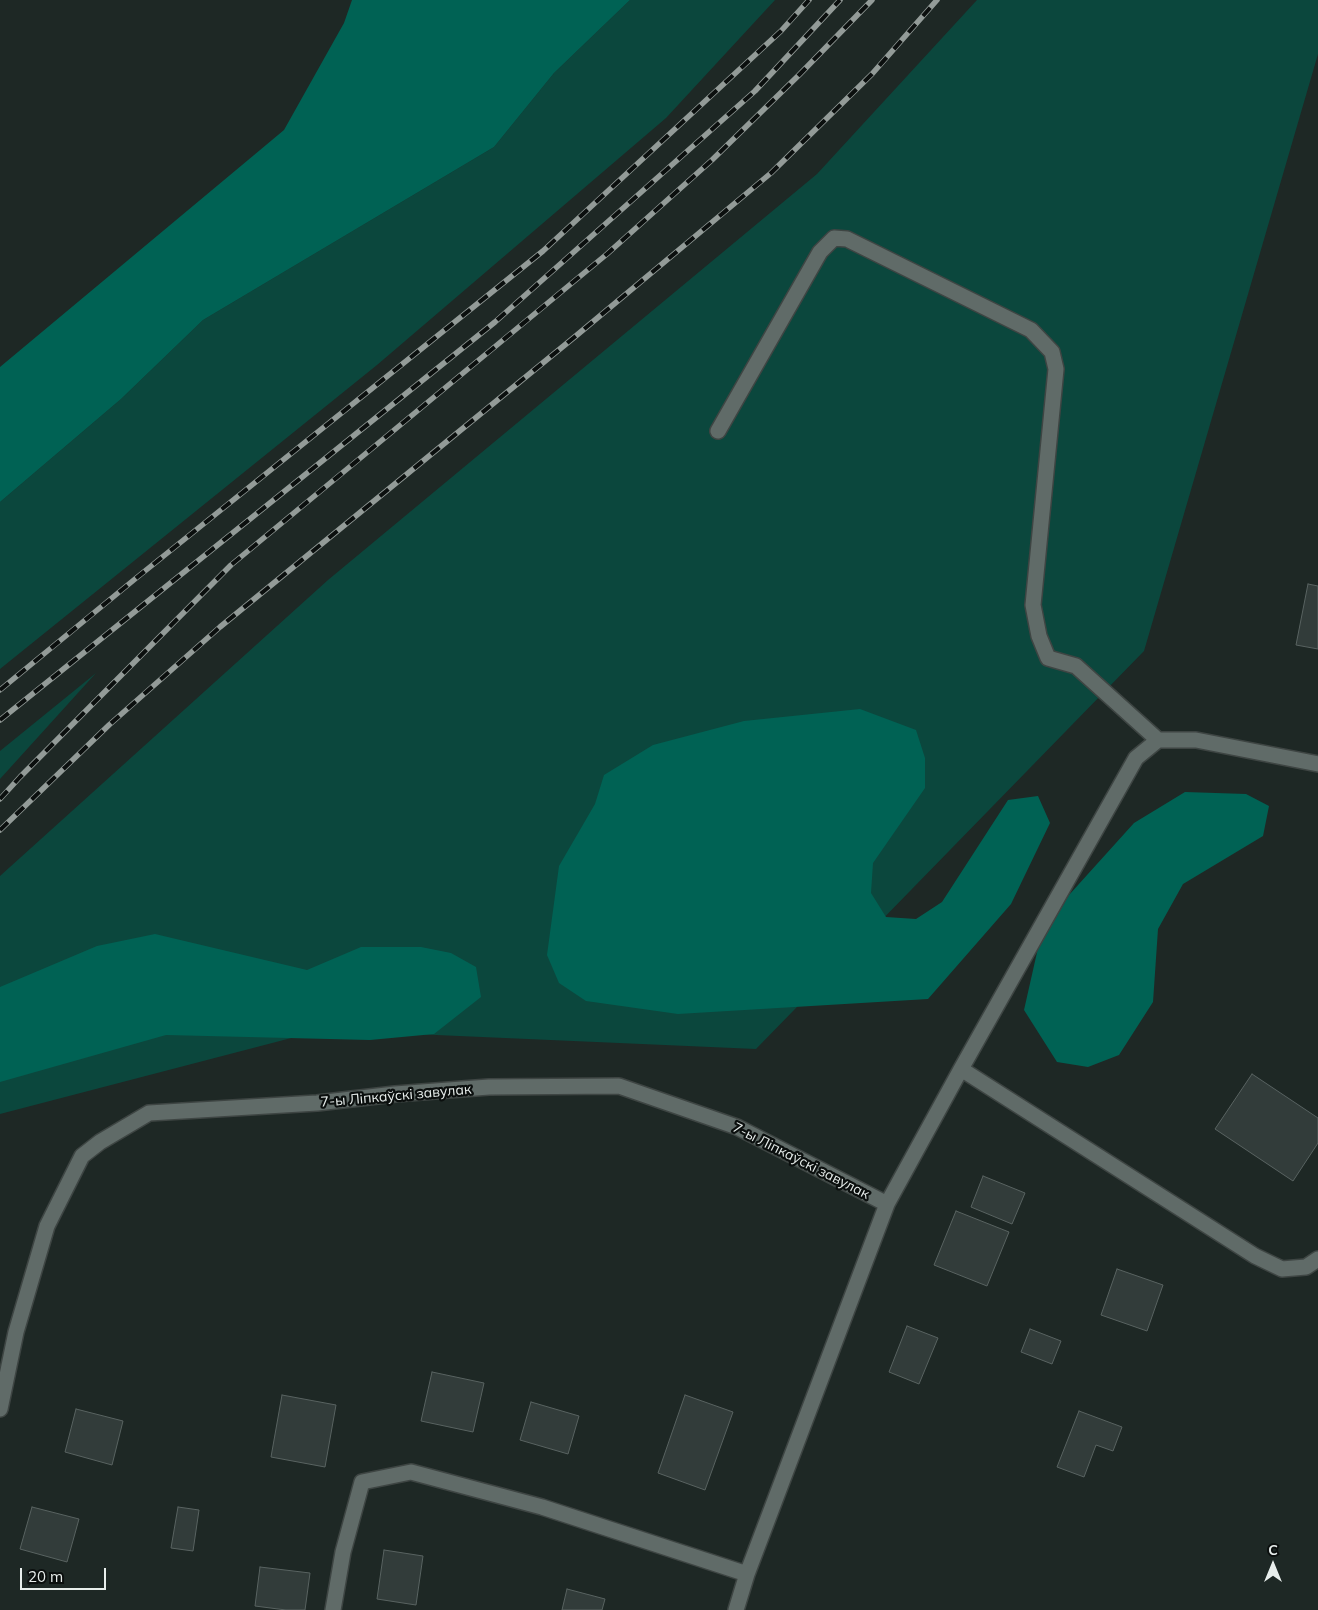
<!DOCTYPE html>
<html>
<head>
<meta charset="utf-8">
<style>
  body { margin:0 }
  #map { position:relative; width:1318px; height:1610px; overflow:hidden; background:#1e2825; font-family:Mulish,sans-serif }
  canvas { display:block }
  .north { position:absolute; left:1248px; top:1540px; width:50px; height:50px; -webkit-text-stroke:4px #0b0f0e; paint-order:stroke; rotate:0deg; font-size:14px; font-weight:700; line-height:20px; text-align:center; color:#e8eeec }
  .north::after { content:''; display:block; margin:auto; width:18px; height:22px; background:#e8eeec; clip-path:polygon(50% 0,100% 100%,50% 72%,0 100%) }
  .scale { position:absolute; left:20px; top:1568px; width:86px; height:22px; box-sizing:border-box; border:2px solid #e8eeec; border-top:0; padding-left:6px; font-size:15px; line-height:18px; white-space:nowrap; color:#e8eeec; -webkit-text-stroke:4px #0b0f0e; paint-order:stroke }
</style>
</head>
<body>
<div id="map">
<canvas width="1318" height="1610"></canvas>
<div class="north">С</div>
<div class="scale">20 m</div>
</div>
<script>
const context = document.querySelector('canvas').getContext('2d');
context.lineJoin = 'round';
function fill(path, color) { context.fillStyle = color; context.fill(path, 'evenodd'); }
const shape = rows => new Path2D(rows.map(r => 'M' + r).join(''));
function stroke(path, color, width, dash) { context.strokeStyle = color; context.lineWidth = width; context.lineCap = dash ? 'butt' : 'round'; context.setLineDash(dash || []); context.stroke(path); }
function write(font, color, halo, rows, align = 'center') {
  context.font = font + ' Mulish,sans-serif'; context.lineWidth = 4.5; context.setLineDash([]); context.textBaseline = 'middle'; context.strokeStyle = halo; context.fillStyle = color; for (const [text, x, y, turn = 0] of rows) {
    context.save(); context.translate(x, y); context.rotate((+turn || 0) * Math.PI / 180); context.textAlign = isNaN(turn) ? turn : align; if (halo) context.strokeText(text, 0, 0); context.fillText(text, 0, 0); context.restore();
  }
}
const green = shape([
  [630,0,775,0,666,118,377,365,0,669,0,502,121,399,203,320,494,147,554,73],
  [977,0,1318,0,1318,54,1144,651,756,1049,322,1030,0,1114,0,876,328,580,817,174],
  [96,673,0,779,0,751]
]);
const forest = shape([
  [352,0,630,0,554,73,494,147,203,320,121,399,0,502,0,367,284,130,344,23],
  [860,709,916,730,925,758,925,788,873,863,871,893,886,917,916,919,942,902,1008,800,1038,796,1050,823,1011,904,928,999,678,1014,586,1001,559,983,547,955,559,866,595,804,604,775,653,745,744,721],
  [1185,792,1246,794,1269,806,1263,836,1183,884,1158,929,1153,1002,1119,1055,1088,1067,1057,1062,1024,1010,1038,948,1069,895,1134,823],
  [155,934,307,970,361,947,421,947,451,953,476,967,481,997,434,1034,370,1040,166,1035,0,1082,0,987,97,946]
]);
const building = shape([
  [1308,584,1318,586,1318,649,1296,645,1308,584],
  [1252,1074,1318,1118,1318,1143,1293,1181,1215,1129,1252,1074],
  [983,1176,1025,1193,1012,1224,971,1207,983,1176],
  [956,1211,1009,1232,987,1286,934,1265,956,1211],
  [1117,1269,1163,1285,1147,1331,1101,1315,1117,1269],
  [907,1326,938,1338,919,1384,889,1372,907,1326],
  [1030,1329,1061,1341,1052,1364,1021,1352,1030,1329],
  [432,1372,484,1383,473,1432,421,1421,432,1372],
  [282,1395,336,1405,325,1467,271,1457,282,1395],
  [685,1395,733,1412,705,1490,658,1473,685,1395],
  [531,1402,579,1416,568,1454,520,1440,531,1402],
  [76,1409,123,1421,112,1465,65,1452,76,1409],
  [1079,1411,1122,1427,1113,1451,1096,1445,1084,1477,1057,1467,1079,1411],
  [32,1507,79,1519,67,1562,20,1549,32,1507],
  [178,1507,199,1510,193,1551,171,1548,178,1507],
  [384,1550,423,1556,416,1605,377,1599,384,1550],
  [260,1567,310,1573,305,1610,286,1610,255,1606,260,1567],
  [567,1589,605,1599,602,1610,562,1610,567,1589]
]);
const minor = shape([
  [718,431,820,252,834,238,847,239,1031,330,1052,352,1056,369,1033,605,1039,636,1048,658,1076,666,1158,740],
  [961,1069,1255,1256,1282,1269,1306,1267,1318,1259],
  [0,1409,16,1332,47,1226,82,1156,100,1142,149,1113,317,1103,395,1094,489,1087,619,1086,737,1127,887,1204],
  [333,1610,343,1552,362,1482,411,1472,542,1507,747,1574],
  [736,1610,747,1574,887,1204,961,1069,1136,758,1158,740,1196,740,1318,764]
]);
const rail = shape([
  [0,690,135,579,543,251,781,31,809,0],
  [0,720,495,322,755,91,840,0],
  [0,799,20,777,231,565,607,254,712,160,799,75,872,0],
  [0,830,109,725,220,627,577,335,771,173,872,74,937,0]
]);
const streetNames = [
  ["7-ы Ліпкаўскі завулак",396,1096,-5],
  ["7-ы Ліпкаўскі завулак",801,1161,27]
];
fill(green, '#0b473d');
fill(forest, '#006254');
fill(building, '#323c3a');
stroke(building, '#596361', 1);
stroke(minor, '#3e4543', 18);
stroke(minor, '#606b68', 15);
stroke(rail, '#939b98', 5.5);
stroke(rail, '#0b0f0e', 4, [11]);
write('14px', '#e8eeec', '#0b0f0e', streetNames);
</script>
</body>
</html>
